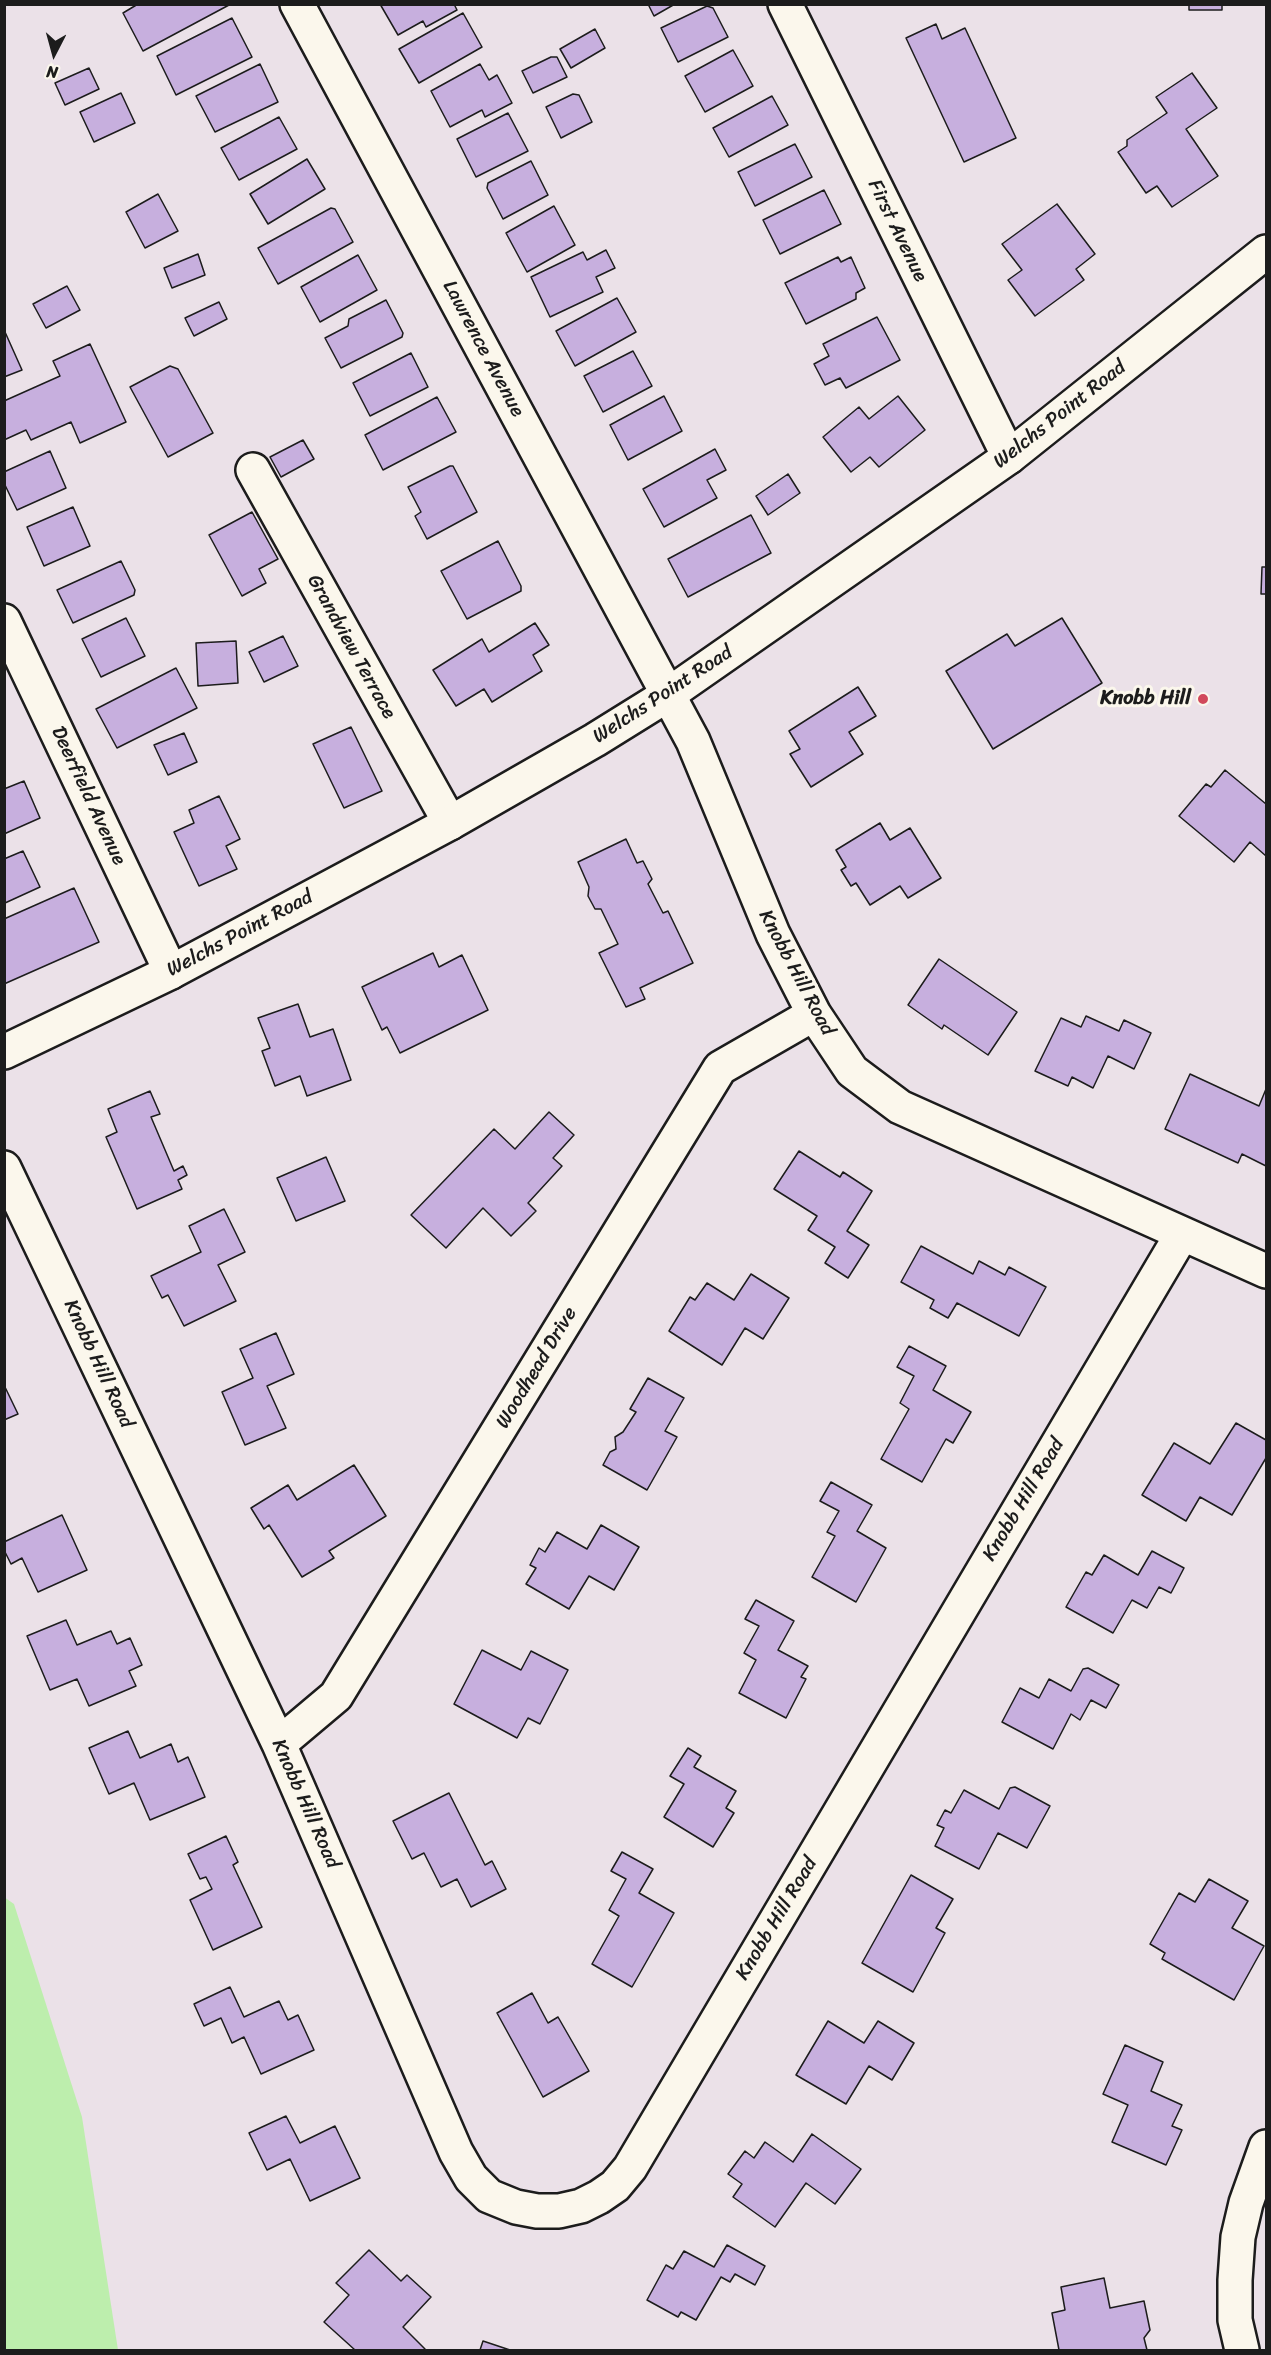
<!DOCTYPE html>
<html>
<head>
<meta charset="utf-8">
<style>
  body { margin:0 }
  #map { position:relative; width:1271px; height:2355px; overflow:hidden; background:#ebe1e8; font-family:Sriracha,sans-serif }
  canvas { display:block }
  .frame { position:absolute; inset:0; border:6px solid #1c1c1c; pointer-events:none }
  .north { position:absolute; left:24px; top:24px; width:60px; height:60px; -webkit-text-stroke:4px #fbf7ec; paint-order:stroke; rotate:186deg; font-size:16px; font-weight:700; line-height:24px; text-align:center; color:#1c1c1c }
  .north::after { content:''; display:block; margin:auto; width:21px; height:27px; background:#1c1c1c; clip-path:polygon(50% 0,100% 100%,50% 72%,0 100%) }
</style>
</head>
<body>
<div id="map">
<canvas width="1271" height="2355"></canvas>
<div class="frame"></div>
<div class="north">N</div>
</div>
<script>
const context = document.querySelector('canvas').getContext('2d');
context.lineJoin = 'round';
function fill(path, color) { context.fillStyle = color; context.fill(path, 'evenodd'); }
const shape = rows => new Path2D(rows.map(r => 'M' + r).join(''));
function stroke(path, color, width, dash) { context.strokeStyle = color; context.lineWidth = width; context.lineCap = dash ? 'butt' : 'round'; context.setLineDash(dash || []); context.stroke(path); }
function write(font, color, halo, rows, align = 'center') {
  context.font = font + ' Sriracha,sans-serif'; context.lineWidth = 6; context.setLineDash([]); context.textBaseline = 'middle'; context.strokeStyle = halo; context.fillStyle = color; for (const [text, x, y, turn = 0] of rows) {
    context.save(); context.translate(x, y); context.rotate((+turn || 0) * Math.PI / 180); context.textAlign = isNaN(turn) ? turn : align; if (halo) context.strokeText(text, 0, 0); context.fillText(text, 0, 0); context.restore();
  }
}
const green = shape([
  [4,1897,14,1904,82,2117,118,2350,5,2350]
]);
const building = shape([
  [138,4,229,4,229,5,143,51,123,13,138,4],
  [380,4,454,4,457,10,426,27,423,21,398,35,380,4],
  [648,4,675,4,654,16,648,4],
  [1189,4,1222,4,1222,10,1189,10,1189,4],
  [707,6,713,8,728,37,678,62,661,28,707,6],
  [463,13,482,47,419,83,399,49,463,13],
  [232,18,252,57,176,95,157,56,232,18],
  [936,24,942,39,965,28,1016,138,964,162,906,38,936,24],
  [595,29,605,48,571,68,560,49,595,29],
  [733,50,753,86,705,112,685,76,733,50],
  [551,57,557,57,567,77,533,93,522,71,551,57],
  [260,64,278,102,215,132,196,96,260,64],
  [480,64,489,80,497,75,512,103,485,117,482,110,450,127,431,91,480,64],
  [89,68,99,89,65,105,55,83,89,68],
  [1192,73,1217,108,1186,129,1218,176,1172,207,1157,186,1146,193,1118,152,1127,146,1127,140,1167,113,1156,97,1192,73],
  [121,93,135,123,94,142,80,112,121,93],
  [573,94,579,95,592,122,561,138,546,107,573,94],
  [772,96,788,125,729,157,713,128,772,96],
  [508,113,528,151,476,177,457,139,508,113],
  [279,117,297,149,239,180,221,148,279,117],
  [795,144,812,177,755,206,738,172,795,144],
  [307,159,325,189,268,224,250,194,307,159],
  [531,161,548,195,503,219,487,188,488,183,531,161],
  [824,190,841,224,780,254,763,220,824,190],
  [158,194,178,231,145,248,126,212,158,194],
  [1057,204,1095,254,1076,269,1084,280,1035,316,1008,280,1022,270,1002,244,1057,204],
  [554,206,575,245,527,272,506,233,554,206],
  [331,208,335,209,353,242,278,284,258,248,331,208],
  [606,250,615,268,596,277,603,292,550,317,531,277,583,252,587,260,606,250],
  [198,254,205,275,172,288,164,268,198,254],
  [358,255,377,290,320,322,301,287,358,255],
  [838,257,841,262,851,257,865,288,856,293,856,299,806,324,785,283,838,257],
  [67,286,80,310,46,328,33,304,67,286],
  [617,298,636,332,575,366,556,331,617,298],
  [386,300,403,333,402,337,341,368,325,338,348,326,349,319,386,300],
  [219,302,227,319,194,336,185,318,219,302],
  [877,317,900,360,846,388,840,378,825,385,814,364,829,356,823,344,877,317],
  [5,332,22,370,4,377,4,333,5,332],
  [90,344,126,422,80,443,71,422,31,440,26,430,4,440,4,401,60,376,53,361,90,344],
  [633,351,652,386,603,412,584,376,633,351],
  [411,353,428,387,370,416,353,383,411,353],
  [170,366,178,369,213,433,168,457,130,387,170,366],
  [664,396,682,431,628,460,610,425,664,396],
  [898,396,925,430,879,467,870,457,851,472,823,437,859,407,869,419,898,396],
  [437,397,456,432,383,470,365,435,437,397],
  [303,440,314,459,281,477,270,457,303,440],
  [715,449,726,470,707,480,717,498,664,527,643,489,715,449],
  [50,451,66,488,17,510,4,483,4,472,50,451],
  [450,466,453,466,477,512,427,539,415,516,421,512,408,487,450,466],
  [788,474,800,493,768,515,756,496,788,474],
  [73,507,90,546,44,566,27,527,73,507],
  [252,512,278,559,259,569,266,583,242,596,209,535,252,512],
  [751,515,771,553,688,597,668,559,751,515],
  [498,541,521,586,521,591,467,619,441,571,498,541],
  [121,561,135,590,134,595,73,623,57,590,121,561],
  [1262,567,1266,567,1266,594,1261,594,1262,567],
  [126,618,145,656,101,677,82,639,126,618],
  [1062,618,1102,683,993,749,946,671,1007,634,1015,646,1062,618],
  [535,623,549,645,533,655,542,671,492,702,484,689,456,706,433,670,482,639,489,652,535,623],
  [283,636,298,666,264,682,249,652,283,636],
  [236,641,238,683,198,686,196,643,236,641],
  [176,668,197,708,117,748,96,709,176,668],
  [858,687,876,716,849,732,863,754,811,787,790,754,800,749,789,731,858,687],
  [351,727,382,791,344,808,313,744,351,727],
  [184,733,197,762,168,775,154,745,184,733],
  [1225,770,1266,804,1266,856,1250,842,1234,862,1179,816,1206,784,1211,787,1225,770],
  [24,781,40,818,4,834,4,789,24,781],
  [219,796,240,839,226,846,237,869,199,886,174,832,194,823,189,810,219,796],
  [880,823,890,840,910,828,941,878,908,898,900,886,870,905,856,883,851,886,841,870,846,867,836,850,880,823],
  [626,839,637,863,643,861,652,879,648,884,663,913,668,911,693,963,640,988,645,999,626,1007,599,953,618,944,601,909,595,909,588,896,589,887,578,862,626,839],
  [23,851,40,887,5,903,4,859,23,851],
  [74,888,99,942,4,984,4,919,74,888],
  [433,953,439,967,462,955,488,1010,400,1053,387,1027,382,1030,362,987,433,953],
  [939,959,1017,1012,988,1055,944,1025,942,1029,908,1005,939,959],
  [298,1004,310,1037,333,1029,351,1080,307,1096,300,1076,275,1086,262,1051,270,1048,258,1018,298,1004],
  [1086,1016,1119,1031,1124,1020,1151,1033,1134,1069,1108,1056,1093,1088,1072,1077,1068,1086,1035,1071,1061,1018,1081,1027,1086,1016],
  [1190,1074,1259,1106,1266,1089,1266,1166,1242,1154,1238,1163,1165,1129,1190,1074],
  [150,1091,160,1114,151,1117,174,1171,183,1166,187,1175,178,1180,182,1189,137,1209,106,1137,117,1132,108,1109,150,1091],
  [549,1112,574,1135,553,1158,562,1166,528,1203,536,1211,511,1236,483,1208,446,1248,411,1215,494,1129,515,1149,549,1112],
  [799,1151,840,1177,843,1172,872,1191,847,1231,869,1245,848,1278,825,1263,835,1247,808,1230,817,1216,774,1189,799,1151],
  [326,1157,345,1201,296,1221,277,1178,326,1157],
  [224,1209,245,1252,218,1265,236,1301,184,1326,168,1295,162,1298,151,1276,201,1252,189,1226,224,1209],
  [921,1246,973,1274,979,1261,1005,1275,1009,1267,1046,1287,1019,1336,957,1303,948,1318,930,1308,934,1300,901,1282,921,1246],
  [751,1274,789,1298,763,1339,745,1328,722,1365,669,1331,690,1297,695,1300,707,1283,734,1300,751,1274],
  [276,1333,294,1374,267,1386,286,1428,245,1445,222,1392,253,1378,240,1349,276,1333],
  [909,1346,946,1366,933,1390,971,1412,953,1443,946,1439,922,1482,881,1459,909,1409,900,1403,914,1376,897,1367,909,1346],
  [648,1378,684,1398,665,1431,677,1437,647,1490,603,1465,610,1452,616,1449,615,1437,623,1432,636,1412,630,1409,648,1378],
  [4,1385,18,1414,4,1420,4,1385],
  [1236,1423,1266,1440,1266,1458,1232,1515,1200,1497,1186,1521,1142,1495,1174,1443,1210,1464,1236,1423],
  [354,1465,386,1516,329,1551,334,1558,302,1577,269,1525,264,1529,251,1508,288,1485,297,1500,354,1465],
  [831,1482,872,1505,857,1531,886,1548,856,1602,812,1577,835,1536,827,1532,839,1511,820,1501,831,1482],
  [62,1515,87,1570,38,1592,22,1558,11,1564,4,1550,4,1542,62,1515],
  [601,1525,639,1547,614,1590,589,1576,569,1609,526,1584,536,1568,530,1565,539,1548,545,1552,557,1532,587,1549,601,1525],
  [1152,1551,1184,1568,1171,1593,1159,1587,1147,1608,1132,1600,1113,1633,1066,1607,1086,1572,1092,1575,1104,1555,1138,1575,1152,1551],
  [756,1600,794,1621,778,1650,808,1666,801,1677,806,1679,786,1718,739,1693,756,1660,744,1653,759,1626,745,1619,756,1600],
  [66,1620,77,1645,111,1631,117,1644,130,1638,142,1665,129,1671,136,1686,89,1706,77,1679,50,1690,27,1636,66,1620],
  [482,1650,521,1670,531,1651,568,1670,540,1724,528,1718,517,1738,454,1704,482,1650],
  [1088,1668,1119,1685,1106,1708,1091,1700,1080,1720,1071,1714,1053,1749,1002,1722,1020,1688,1039,1698,1049,1679,1071,1691,1083,1669,1088,1668],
  [128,1731,140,1758,171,1744,178,1762,188,1757,205,1797,150,1820,134,1783,109,1794,89,1748,128,1731],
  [688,1748,701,1756,694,1767,736,1791,726,1808,734,1813,713,1847,664,1817,684,1784,670,1776,688,1748],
  [1015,1787,1050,1806,1027,1848,998,1833,979,1869,935,1846,944,1828,937,1825,945,1810,951,1813,964,1790,999,1809,1010,1788,1015,1787],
  [449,1793,485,1865,492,1861,506,1889,471,1907,457,1879,441,1887,424,1853,412,1859,393,1821,449,1793],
  [226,1836,238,1862,233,1865,262,1927,213,1950,190,1900,212,1889,206,1877,200,1879,188,1854,226,1836],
  [622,1852,653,1869,639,1893,674,1913,632,1987,592,1964,619,1916,609,1910,626,1879,611,1871,622,1852],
  [911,1875,953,1899,936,1928,945,1933,913,1992,862,1963,911,1875],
  [1209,1879,1248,1901,1232,1928,1264,1946,1234,2000,1162,1959,1165,1953,1150,1944,1179,1893,1195,1902,1209,1879],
  [230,1987,244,2017,279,2001,288,2020,298,2015,314,2050,261,2074,244,2037,232,2043,221,2018,204,2026,194,2004,230,1987],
  [532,1993,548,2023,558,2017,589,2071,543,2097,497,2013,532,1993],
  [828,2021,864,2043,878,2021,914,2043,892,2080,869,2066,846,2104,796,2075,828,2021],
  [1125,2045,1163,2062,1151,2091,1182,2105,1172,2126,1182,2130,1166,2165,1112,2142,1128,2105,1103,2094,1125,2045],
  [286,2116,300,2143,335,2126,360,2178,310,2201,290,2159,267,2170,249,2133,286,2116],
  [812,2134,861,2169,835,2204,806,2183,775,2227,733,2197,742,2184,728,2174,745,2151,754,2158,765,2142,793,2162,812,2134],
  [727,2245,765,2266,755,2285,735,2274,730,2282,721,2277,696,2320,681,2312,678,2317,647,2300,666,2265,673,2269,684,2251,714,2267,727,2245],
  [369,2250,401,2281,407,2275,431,2297,403,2327,425,2349,424,2350,355,2350,324,2322,349,2295,336,2283,369,2250],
  [1104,2278,1110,2308,1144,2301,1150,2330,1144,2338,1147,2350,1059,2350,1052,2313,1065,2310,1061,2287,1104,2278],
  [483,2341,510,2350,480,2350,483,2341]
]);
const street = shape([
  [297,4,693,741,773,934,814,1014,852,1071,900,1107,1266,1271],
  [785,4,1009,457],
  [253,470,450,823],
  [4,621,171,972],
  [4,1168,279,1744,456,2152,471,2178,489,2196,516,2207,537,2211,559,2211,581,2206,599,2197,615,2186,630,2168,1182,1234],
  [279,1744,336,1696,720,1068,814,1014],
  [1242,2350,1235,2320,1235,2280,1238,2237,1246,2203,1266,2147]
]);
const secondary = shape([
  [4,1052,171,972,450,823,595,740,669,694,1009,457,1266,252]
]);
const markers = [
  [1203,699,6,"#d1495b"]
];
const streetNames = [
  ["First Avenue",897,231,64],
  ["Lawrence Avenue",483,349,62],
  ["Welchs Point Road",1060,415,-38],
  ["Grandview Terrace",351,647,61],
  ["Welchs Point Road",663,695,-33],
  ["Deerfield Avenue",88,796,65],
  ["Welchs Point Road",240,934,-28],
  ["Knobb Hill Road",796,973,62],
  ["Knobb Hill Road",98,1364,65],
  ["Woodhead Drive",537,1368,-59],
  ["Knobb Hill Road",1024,1500,-59],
  ["Knobb Hill Road",305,1804,66],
  ["Knobb Hill Road",777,1919,-59]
];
const poiNames = [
  ["Knobb Hill",1191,699]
];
fill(green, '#bdeead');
fill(building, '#c7afde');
stroke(building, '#1c1c1c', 1.5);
stroke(street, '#1c1c1c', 38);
stroke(secondary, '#1c1c1c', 38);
stroke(street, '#fbf7ec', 33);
stroke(secondary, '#fbf7ec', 33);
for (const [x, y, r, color] of markers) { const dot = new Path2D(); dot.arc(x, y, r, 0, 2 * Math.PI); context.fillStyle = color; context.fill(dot); stroke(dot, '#fbf7ec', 2); }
write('20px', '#1c1c1c', '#fbf7ec', streetNames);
write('bold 20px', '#1c1c1c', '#fbf7ec', poiNames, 'right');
</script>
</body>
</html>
